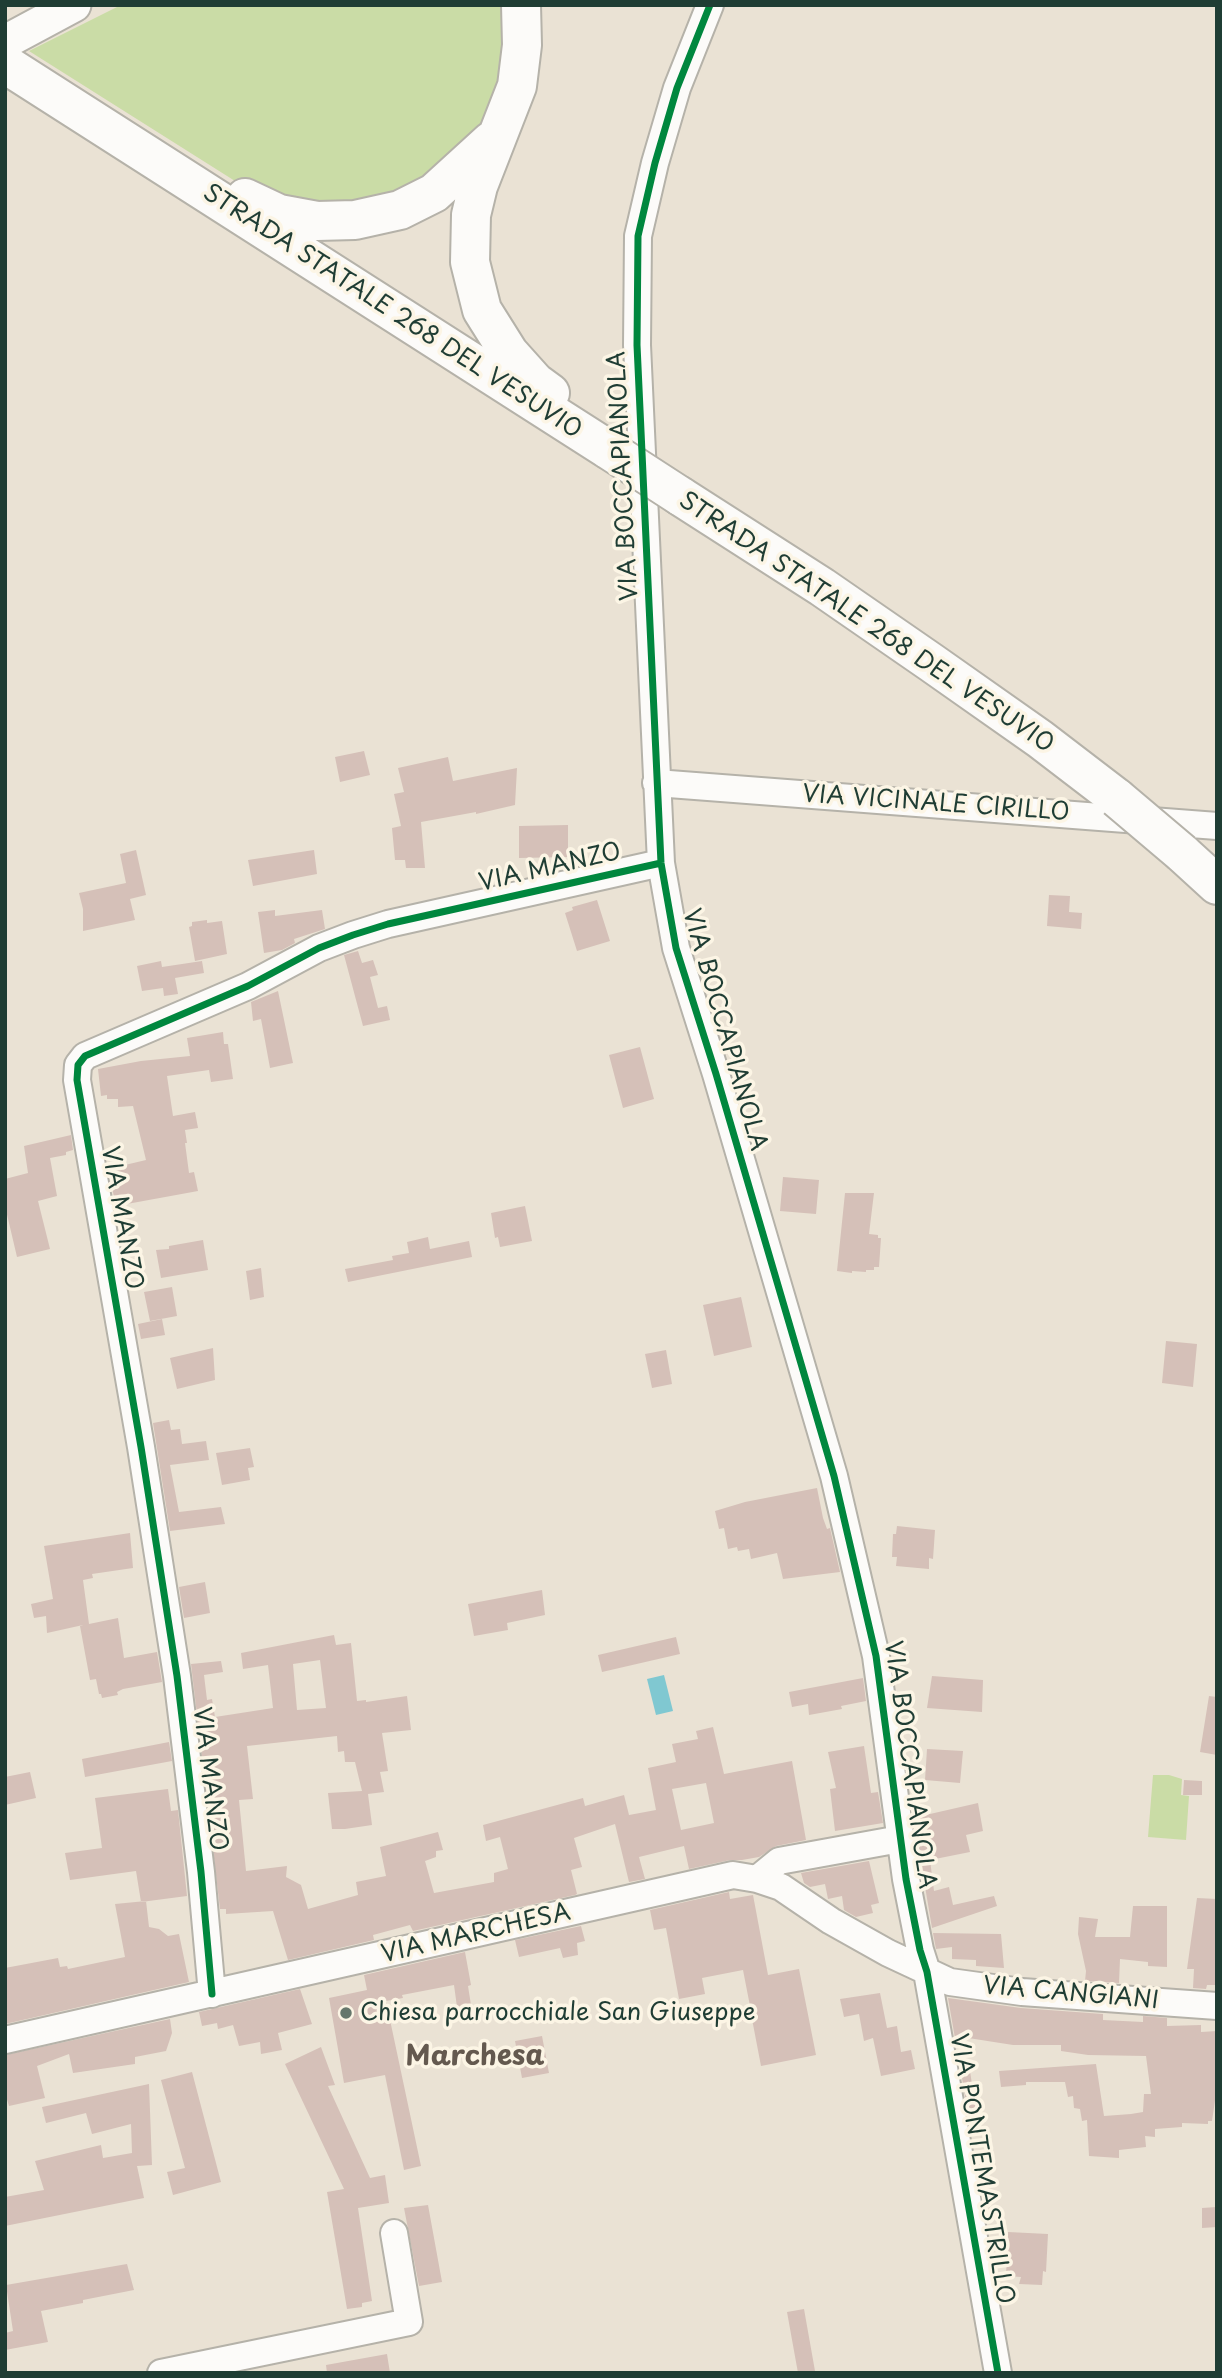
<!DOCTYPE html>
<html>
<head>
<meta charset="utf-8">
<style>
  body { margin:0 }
  #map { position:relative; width:1222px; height:2378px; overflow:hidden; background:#eae2d4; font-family:"Playpen Sans",sans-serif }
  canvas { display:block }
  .frame { position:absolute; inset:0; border:7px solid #1f3d34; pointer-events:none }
</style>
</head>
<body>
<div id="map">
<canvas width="1222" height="2378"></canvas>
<div class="frame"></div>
</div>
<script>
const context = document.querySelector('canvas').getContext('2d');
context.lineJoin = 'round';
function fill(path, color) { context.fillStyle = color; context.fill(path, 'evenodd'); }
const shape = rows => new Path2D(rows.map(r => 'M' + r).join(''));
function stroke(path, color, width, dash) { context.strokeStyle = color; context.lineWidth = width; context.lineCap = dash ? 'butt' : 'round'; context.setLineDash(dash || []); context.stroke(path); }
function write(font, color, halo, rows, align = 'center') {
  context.font = font + ' "Playpen Sans",sans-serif'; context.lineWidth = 7; context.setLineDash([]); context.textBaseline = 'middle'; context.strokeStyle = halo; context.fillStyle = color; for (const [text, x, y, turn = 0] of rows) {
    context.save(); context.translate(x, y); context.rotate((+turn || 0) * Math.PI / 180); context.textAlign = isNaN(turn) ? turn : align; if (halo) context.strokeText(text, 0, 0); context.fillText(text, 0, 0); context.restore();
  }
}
const green = shape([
  [121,5,506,5,510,55,470,151,359,212,254,193,29,51],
  [1153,1775,1169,1775,1182,1779,1181,1795,1189,1796,1186,1840,1148,1837]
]);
const water = shape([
  [664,1675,673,1711,656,1715,647,1679]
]);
const building = shape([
  [364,751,370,775,340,782,335,757],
  [448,757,453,781,517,768,515,805,476,814,476,812,421,822,425,868,406,868,405,860,395,860,392,828,401,826,394,794,404,792,398,768],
  [568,825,568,857,519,858,519,826],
  [136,850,146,895,130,899,135,920,83,931,83,909,79,893,126,883,120,854],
  [314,850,317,874,253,886,248,860],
  [1049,895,1070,896,1069,912,1082,913,1081,929,1047,926],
  [597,900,610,941,577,951,565,913,573,910,572,907],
  [275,910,275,916,322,910,325,929,294,939,295,943,282,950,264,953,258,912],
  [207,920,207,923,222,921,227,954,195,961,189,927,192,926,192,922],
  [358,951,362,963,373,960,378,975,370,977,378,1008,387,1006,390,1020,363,1026,344,955],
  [161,961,162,967,202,961,204,973,175,978,178,994,164,996,163,988,142,991,137,966],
  [278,991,293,1063,270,1068,261,1019,253,1021,251,1002],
  [223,1032,224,1044,228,1044,233,1079,211,1082,209,1070,167,1076,173,1116,195,1112,198,1128,185,1130,187,1143,185,1143,189,1173,194,1172,198,1191,116,1206,108,1169,146,1160,133,1106,118,1107,118,1099,107,1099,107,1095,101,1096,98,1069,141,1061,190,1056,187,1038],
  [640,1047,654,1099,623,1108,609,1055],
  [71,1135,73,1150,66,1152,66,1155,50,1158,57,1196,38,1201,50,1249,17,1257,5,1206,5,1179,28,1173,24,1146],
  [783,1177,819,1180,816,1214,780,1211],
  [845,1193,874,1193,869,1234,878,1235,878,1238,881,1238,879,1267,874,1267,874,1270,866,1270,866,1272,852,1271,852,1273,837,1271],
  [525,1206,532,1241,500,1247,498,1237,495,1238,491,1213],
  [428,1237,430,1249,469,1241,472,1257,348,1282,345,1269,393,1260,392,1256,409,1253,407,1242],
  [203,1240,208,1270,161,1278,156,1250,169,1249,169,1246],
  [261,1268,264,1297,250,1300,246,1271],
  [172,1287,177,1316,150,1321,144,1292],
  [741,1297,752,1347,714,1356,703,1305],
  [162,1319,165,1335,141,1339,138,1324],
  [1166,1341,1197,1344,1193,1387,1162,1383],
  [213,1348,215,1380,177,1389,170,1358],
  [666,1350,672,1384,652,1388,645,1354],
  [169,1420,171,1430,180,1429,182,1444,206,1441,209,1460,170,1465,179,1512,221,1507,225,1524,170,1531,153,1423],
  [250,1448,254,1467,248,1468,250,1480,222,1485,216,1453],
  [817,1488,823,1518,827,1529,830,1528,840,1572,783,1579,777,1553,751,1559,749,1549,738,1551,737,1547,728,1549,724,1528,719,1529,715,1511,745,1502],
  [897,1526,935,1530,933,1559,929,1558,929,1569,896,1566,897,1557,892,1557,893,1534,896,1534],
  [130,1533,133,1568,92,1574,93,1578,83,1580,89,1624,118,1618,124,1658,157,1652,162,1682,123,1689,117,1692,118,1695,102,1698,101,1694,99,1694,96,1679,90,1680,80,1626,83,1625,47,1633,46,1616,34,1618,31,1604,53,1599,44,1546],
  [205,1582,210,1613,184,1618,179,1587],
  [542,1590,545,1615,507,1623,508,1630,474,1636,468,1604],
  [334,1635,336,1645,351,1643,357,1701,366,1700,366,1702,407,1696,411,1730,382,1733,388,1771,380,1772,384,1792,368,1794,372,1825,345,1829,332,1829,328,1793,362,1791,355,1762,345,1762,344,1751,338,1752,337,1736,247,1746,253,1799,239,1800,246,1871,287,1866,286,1877,301,1885,308,1909,358,1895,356,1882,386,1876,380,1847,438,1832,443,1850,436,1851,436,1857,425,1861,434,1893,494,1882,494,1873,508,1869,500,1837,486,1841,483,1825,583,1798,585,1806,624,1795,629,1815,656,1810,648,1768,676,1762,672,1744,698,1739,696,1731,713,1727,724,1774,792,1761,806,1840,776,1846,759,1857,742,1860,730,1860,689,1869,684,1846,639,1857,645,1879,629,1882,615,1824,574,1838,582,1867,571,1870,577,1894,575,1895,413,1931,410,1925,373,1935,374,1940,288,1960,273,1911,226,1914,226,1909,220,1909,191,1664,221,1661,223,1672,204,1675,207,1700,212,1699,215,1717,273,1708,268,1665,243,1669,241,1653],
  [320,1660,326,1708,297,1710,293,1664],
  [706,1783,714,1823,681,1830,672,1789],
  [676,1637,680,1654,602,1672,598,1655],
  [932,1676,983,1680,982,1712,927,1708],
  [863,1678,866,1701,841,1706,842,1709,809,1715,808,1704,792,1707,789,1692],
  [1209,1696,1217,1697,1217,1755,1200,1752],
  [169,1742,172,1761,85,1777,82,1759],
  [864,1746,871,1793,878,1792,883,1823,835,1831,830,1789,836,1788,828,1752],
  [927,1749,963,1751,960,1783,925,1780],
  [30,1772,36,1798,5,1805,5,1777],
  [1184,1780,1202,1781,1202,1795,1183,1795],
  [168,1789,171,1811,178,1810,187,1896,141,1902,136,1871,70,1880,65,1853,102,1848,95,1798],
  [978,1803,983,1831,966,1835,970,1852,930,1860,934,1891,949,1887,953,1905,994,1896,997,1906,932,1928,913,1815,930,1814],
  [869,1861,879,1903,871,1905,873,1913,856,1917,844,1910,842,1896,828,1899,825,1884,810,1887,804,1883,801,1873],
  [729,1892,730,1899,753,1895,768,1975,799,1969,816,2055,761,2066,752,2019,735,2022,732,2009,750,2006,743,1970,702,1978,705,1994,679,1999,666,1928,654,1930,650,1910],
  [1197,1898,1217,1899,1217,1985,1207,1985,1206,1989,1193,1988,1194,1969,1187,1969],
  [146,1901,149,1927,159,1929,168,1936,179,1934,189,1982,5,2024,5,1968,58,1958,60,1967,67,1966,68,1969,125,1957,115,1904],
  [1133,1906,1167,1906,1167,1967,1148,1966,1148,1962,1120,1959,1119,1983,1085,1981,1086,1971,1078,1934,1079,1917,1098,1919,1095,1937,1130,1937],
  [581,1926,585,1941,577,1943,578,1955,563,1958,560,1948,519,1957,515,1940],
  [933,1933,1001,1934,1004,1968,976,1966,976,1960,952,1959,952,1947,936,1949],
  [465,1952,471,1985,468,1986,471,2005,457,2007,454,1985,402,1995,403,1998,386,2001,421,2166,404,2170,385,2075,344,2083,329,1998,367,1990,364,1975],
  [300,1989,312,2024,278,2033,282,2050,261,2054,260,2042,239,2046,233,2025,218,2029,217,2023,202,2026,199,2012],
  [880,1993,887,2028,897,2026,901,2052,911,2050,915,2069,881,2076,873,2038,864,2041,859,2014,844,2017,840,1999],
  [948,1998,1021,2008,1103,2014,1103,2020,1143,2022,1143,2016,1167,2018,1167,2026,1201,2025,1201,2032,1217,2031,1217,2087,1212,2121,1208,2121,1208,2124,1182,2123,1182,2127,1155,2129,1155,2137,1145,2136,1146,2147,1119,2150,1119,2158,1089,2156,1087,2120,1082,2121,1080,2109,1074,2108,1073,2096,1068,2097,1065,2082,1026,2082,1026,2085,1001,2087,999,2071,1096,2064,1104,2116,1131,2114,1143,2112,1144,2094,1151,2094,1146,2056,1088,2055,1061,2051,1061,2045,1013,2045,962,2037,962,2044,956,2044],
  [170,2019,172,2033,166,2051,135,2057,135,2064,73,2073,69,2054,37,2066,45,2098,9,2106,5,2093,5,2055],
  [542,2036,549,2073,522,2078,515,2041],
  [321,2047,335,2085,328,2086,370,2178,385,2175,389,2203,358,2208,372,2301,362,2303,362,2307,347,2309,327,2192,344,2189,285,2064],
  [970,2071,977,2118,969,2120,961,2072],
  [192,2072,221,2182,173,2195,167,2172,185,2168,161,2080],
  [149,2084,152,2165,137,2166,144,2198,5,2226,5,2197,44,2190,35,2161,101,2145,103,2158,132,2153,131,2124,92,2134,86,2113,46,2123,42,2107],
  [428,2205,442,2282,419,2286,404,2208],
  [1217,2207,1217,2227,1202,2228,1202,2208],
  [1008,2232,1048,2234,1046,2272,1043,2271,1042,2285,1019,2284,1021,2277,1006,2276],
  [127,2264,134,2290,83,2300,83,2303,41,2311,48,2342,5,2350,5,2333,13,2331,6,2285],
  [804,2309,815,2371,798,2373,787,2312],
  [387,2354,390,2373,327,2373,326,2365]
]);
const minor = shape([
  [710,5,677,88,655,163,638,236,637,345,661,863,676,948,716,1074,834,1476,876,1656,906,1879,920,1950,927,1972,998,2373],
  [656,783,1217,826],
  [757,1879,779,1861,900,1839],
  [212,1994,201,1872,177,1676,141,1447,77,1080,78,1065,85,1056,248,986,319,948,353,935,388,924,661,863],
  [5,2040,733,1875,757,1879,781,1887,831,1921,888,1953,950,1982,1022,1992,1217,2006],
  [161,2373,409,2322,394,2233]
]);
const major = shape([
  [5,42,74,5]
]);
const highway = shape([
  [521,5,522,45,517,86,478,186,471,215,470,262,482,310,509,353,535,382,550,393],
  [5,64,609,450],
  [245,198,279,214,317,221,355,220,400,210,434,193,491,141],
  [680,496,822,587,932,663,1040,739,1117,798],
  [1182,853,1217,885]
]);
const highwayBridge = shape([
  [609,450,680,496],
  [1117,798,1182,853]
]);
const cycleway = shape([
  [710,5,677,88,655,163,638,236,637,345,661,863,676,948,716,1074,834,1476,876,1656,906,1879,920,1950,927,1972,998,2373],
  [212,1994,201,1872,177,1676,141,1447,77,1080,78,1065,85,1056,248,986,319,948,353,935,388,924,661,863]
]);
const markers = [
  [346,2013,7,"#66776c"]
];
const streetNames = [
  ["STRADA STATALE 268 DEL VESUVIO",392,312,33],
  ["VIA BOCCAPIANOLA",624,476,-93],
  ["STRADA STATALE 268 DEL VESUVIO",866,623,34],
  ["VIA VICINALE CIRILLO",936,804,4],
  ["VIA MANZO",550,868,-13],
  ["VIA BOCCAPIANOLA",724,1030,74],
  ["VIA MANZO",121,1218,80],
  ["VIA BOCCAPIANOLA",909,1765,82],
  ["VIA MANZO",209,1779,83],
  ["VIA MARCHESA",476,1934,-13],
  ["VIA CANGIANI",1071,1994,5],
  ["VIA PONTEMASTRILLO",981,2169,80]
];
const poiNames = [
  ["Chiesa parrocchiale San Giuseppe",360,2013]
];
const quarterNames = [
  ["Marchesa",475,2057]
];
fill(green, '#cadca6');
fill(water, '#80c8d1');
fill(building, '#d5c0b8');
stroke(minor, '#b5b2a9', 30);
stroke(major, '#b5b2a9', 37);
stroke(highway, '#b5b2a9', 42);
stroke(minor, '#fcfbf9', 26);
stroke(major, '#fcfbf9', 33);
stroke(highway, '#fcfbf9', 38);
stroke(highwayBridge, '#b5b2a9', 42, []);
stroke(highwayBridge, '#fcfbf9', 38);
stroke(cycleway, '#00873e', 7);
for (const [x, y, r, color] of markers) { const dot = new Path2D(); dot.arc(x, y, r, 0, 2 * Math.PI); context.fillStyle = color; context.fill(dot); stroke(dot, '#fcf5e5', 2.5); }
write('24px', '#1f3d34', '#fcf5e5', streetNames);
write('24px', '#1f3d34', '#fcf5e5', poiNames, 'left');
write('bold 28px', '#64594f', '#fcf5e5', quarterNames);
</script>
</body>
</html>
